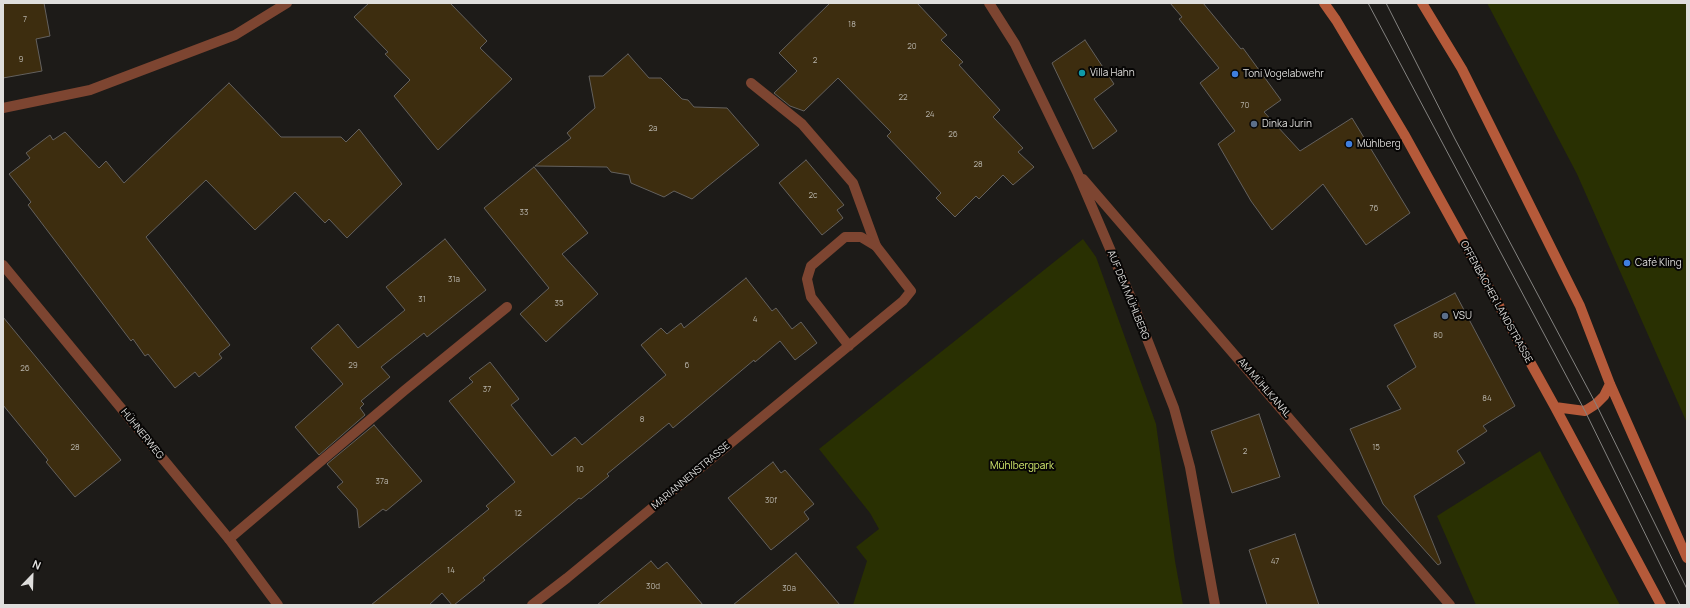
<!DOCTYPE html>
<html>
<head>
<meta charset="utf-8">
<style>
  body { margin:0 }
  #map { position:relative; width:1690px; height:608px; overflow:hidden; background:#1d1b18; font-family:Manrope,sans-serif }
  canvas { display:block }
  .frame { position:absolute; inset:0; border:4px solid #dfdedc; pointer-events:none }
  .north { position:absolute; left:12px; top:556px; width:40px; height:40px; -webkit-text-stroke:3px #070605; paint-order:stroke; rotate:23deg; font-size:11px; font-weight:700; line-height:16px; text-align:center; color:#dfdedc }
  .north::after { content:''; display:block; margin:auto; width:14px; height:18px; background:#dfdedc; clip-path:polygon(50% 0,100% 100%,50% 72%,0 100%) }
</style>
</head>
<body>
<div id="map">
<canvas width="1690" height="608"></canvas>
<div class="frame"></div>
<div class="north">N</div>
</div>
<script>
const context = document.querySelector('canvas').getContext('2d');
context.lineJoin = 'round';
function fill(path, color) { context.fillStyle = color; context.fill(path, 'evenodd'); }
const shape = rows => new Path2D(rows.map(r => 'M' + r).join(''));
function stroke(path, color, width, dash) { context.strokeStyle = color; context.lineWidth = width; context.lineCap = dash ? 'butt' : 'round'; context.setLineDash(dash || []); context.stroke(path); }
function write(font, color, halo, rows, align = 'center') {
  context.font = font + ' Manrope,sans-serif'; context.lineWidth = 4; context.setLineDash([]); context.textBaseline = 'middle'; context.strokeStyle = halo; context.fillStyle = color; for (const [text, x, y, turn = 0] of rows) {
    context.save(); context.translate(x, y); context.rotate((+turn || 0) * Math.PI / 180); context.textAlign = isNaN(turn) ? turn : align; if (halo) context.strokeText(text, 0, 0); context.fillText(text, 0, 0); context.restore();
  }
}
const green = shape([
  [1487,3,1687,3,1687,423,1577,174],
  [1083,239,1096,257,1156,424,1175,561,1183,605,853,605,867,561,856,547,879,529,870,513,819,449],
  [1540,451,1612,590,1620,605,1476,605,1437,516]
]);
const building = shape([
  [3,3,44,3,50,36,36,39,42,71,3,78,3,3],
  [369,3,450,3,487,41,480,48,512,79,438,150,394,96,410,80,385,54,388,52,354,17,369,3],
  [830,3,917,3,947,35,941,40,963,62,959,65,1000,110,993,117,1023,148,1018,152,1034,167,1013,185,1003,175,979,199,976,196,955,217,936,198,941,193,887,136,891,132,838,78,804,111,790,106,774,93,797,71,779,53,830,3],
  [1170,3,1203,3,1241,49,1243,48,1281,100,1264,112,1300,151,1352,118,1410,213,1366,245,1323,184,1272,230,1251,201,1218,144,1235,131,1200,83,1219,68,1179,19,1182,17,1170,3],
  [1085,40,1114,84,1094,99,1117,131,1093,149,1052,63,1085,40],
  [628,54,649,78,661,78,682,99,688,100,694,107,727,108,759,145,692,199,674,191,664,197,631,183,629,175,611,172,607,167,535,166,571,138,567,133,595,108,589,76,603,76,628,54],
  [229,83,281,137,341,137,346,142,359,129,402,184,347,238,329,219,325,223,295,192,255,230,206,180,146,237,230,345,219,354,222,358,199,377,195,372,175,388,148,354,145,356,133,339,131,341,28,205,31,202,9,174,30,158,26,153,50,135,53,140,65,132,99,168,106,161,124,183,229,83],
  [806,160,844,205,837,210,843,218,822,235,779,183,806,160],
  [534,167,588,233,562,254,598,294,546,342,520,314,549,288,484,208,534,167],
  [445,239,486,290,427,337,424,333,381,367,390,377,361,401,364,404,360,408,365,415,319,455,295,427,343,384,311,348,338,324,358,348,405,310,386,287,445,239],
  [746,278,772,311,776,308,792,329,801,322,817,343,795,360,780,341,755,362,754,360,673,428,669,423,607,474,609,476,581,499,579,498,483,578,485,580,454,605,452,605,442,593,429,605,371,605,489,509,486,506,515,482,449,401,473,382,469,378,490,362,519,399,511,405,552,456,575,437,582,445,666,375,641,345,661,328,667,334,681,323,684,328,746,278],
  [1455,293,1515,406,1483,426,1487,431,1457,451,1465,463,1414,496,1441,563,1438,565,1383,504,1350,429,1401,409,1387,386,1416,367,1394,325,1455,293],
  [3,317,121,460,75,497,46,462,48,460,3,405,3,317],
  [1259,414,1280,477,1232,493,1211,431,1259,414],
  [374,425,422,481,386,511,383,509,359,528,357,509,337,487,343,482,327,464,374,425],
  [773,462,781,473,785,470,814,504,804,512,809,519,771,550,728,498,773,462],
  [1295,534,1319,605,1267,605,1249,550,1295,534],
  [796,553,840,605,733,605,796,553],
  [651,561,658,569,667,562,703,605,597,605,651,561]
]);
const lane = shape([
  [751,83,802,124,853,183,876,246],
  [3,108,90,90,235,35,287,3],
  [229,539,405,390,507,307]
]);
const street = shape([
  [989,3,1015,44,1077,172,1131,298,1174,408,1190,467,1215,605],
  [1083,179,1450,605],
  [3,265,229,539,278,605],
  [532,605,567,578,903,301,911,291,876,246,861,237,845,237,811,266,807,279,811,297,849,346]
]);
const secondary = shape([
  [1324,3,1336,20,1404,134,1555,407,1661,605],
  [1422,3,1462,69,1580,306,1610,384,1687,558],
  [1555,407,1585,411,1596,404,1604,396,1610,384]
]);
const tram = shape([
  [1368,3,1585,411,1680,605],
  [1386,3,1455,139,1596,404,1687,589]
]);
const markers = [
  [1082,73,4,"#0f9aa8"],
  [1235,74,4,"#3f7fe0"],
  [1254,124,4,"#5c6f8a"],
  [1349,144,4,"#3f7fe0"],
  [1627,263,4,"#3f7fe0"],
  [1445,316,4,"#5c6f8a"]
];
const numberNames = [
  ["7",25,20],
  ["18",852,25],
  ["20",912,47],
  ["9",21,60],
  ["2",815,61],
  ["22",903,98],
  ["70",1245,106],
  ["24",930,115],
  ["2a",653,129],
  ["26",953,135],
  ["28",978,165],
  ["2c",813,196],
  ["76",1374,209],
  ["33",524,213],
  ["31a",454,280],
  ["31",422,300],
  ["35",559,304],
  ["4",755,320],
  ["80",1438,336],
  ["29",353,366],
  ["6",687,366],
  ["26",25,369],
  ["37",487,390],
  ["84",1487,399],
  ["8",642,420],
  ["28",75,448],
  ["15",1376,448],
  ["2",1245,452],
  ["10",580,470],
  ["37a",382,482],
  ["30f",771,501],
  ["12",518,514],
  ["47",1275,562],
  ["14",451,571],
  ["30d",653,587],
  ["30a",789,589]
];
const poiNames = [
  ["Villa Hahn",1090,73],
  ["Toni Vogelabwehr",1243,74],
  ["Dinka Jurin",1262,124],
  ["Mühlberg",1357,144],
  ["Café Kling",1635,263],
  ["VSU",1453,316]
];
const streetNames = [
  ["AUF DEM MÜHLBERG",1128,295,68],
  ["OFFENBACHER LANDSTRASSE",1496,302,61],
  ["AM MÜHLKANAL",1264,388,49],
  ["HÜHNERWEG",142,434,51],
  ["MARIANNENSTRASSE",691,476,-40]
];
const parkNames = [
  ["Mühlbergpark",1022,466]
];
fill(green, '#293002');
fill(building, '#3d2d0f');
stroke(building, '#64615e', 1);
stroke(lane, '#7d4531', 10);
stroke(street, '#7d4531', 10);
stroke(secondary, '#b55a3a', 10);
stroke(tram, '#848380', 1);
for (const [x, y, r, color] of markers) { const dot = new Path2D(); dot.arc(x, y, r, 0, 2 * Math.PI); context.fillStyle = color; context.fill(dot); stroke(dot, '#070605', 1.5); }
write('8px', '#b6b2a9', null, numberNames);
write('10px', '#dfdedc', '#070605', poiNames, 'left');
write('10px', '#dfdedc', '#070605', streetNames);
write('10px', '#d9f070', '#070605', parkNames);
</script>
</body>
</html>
